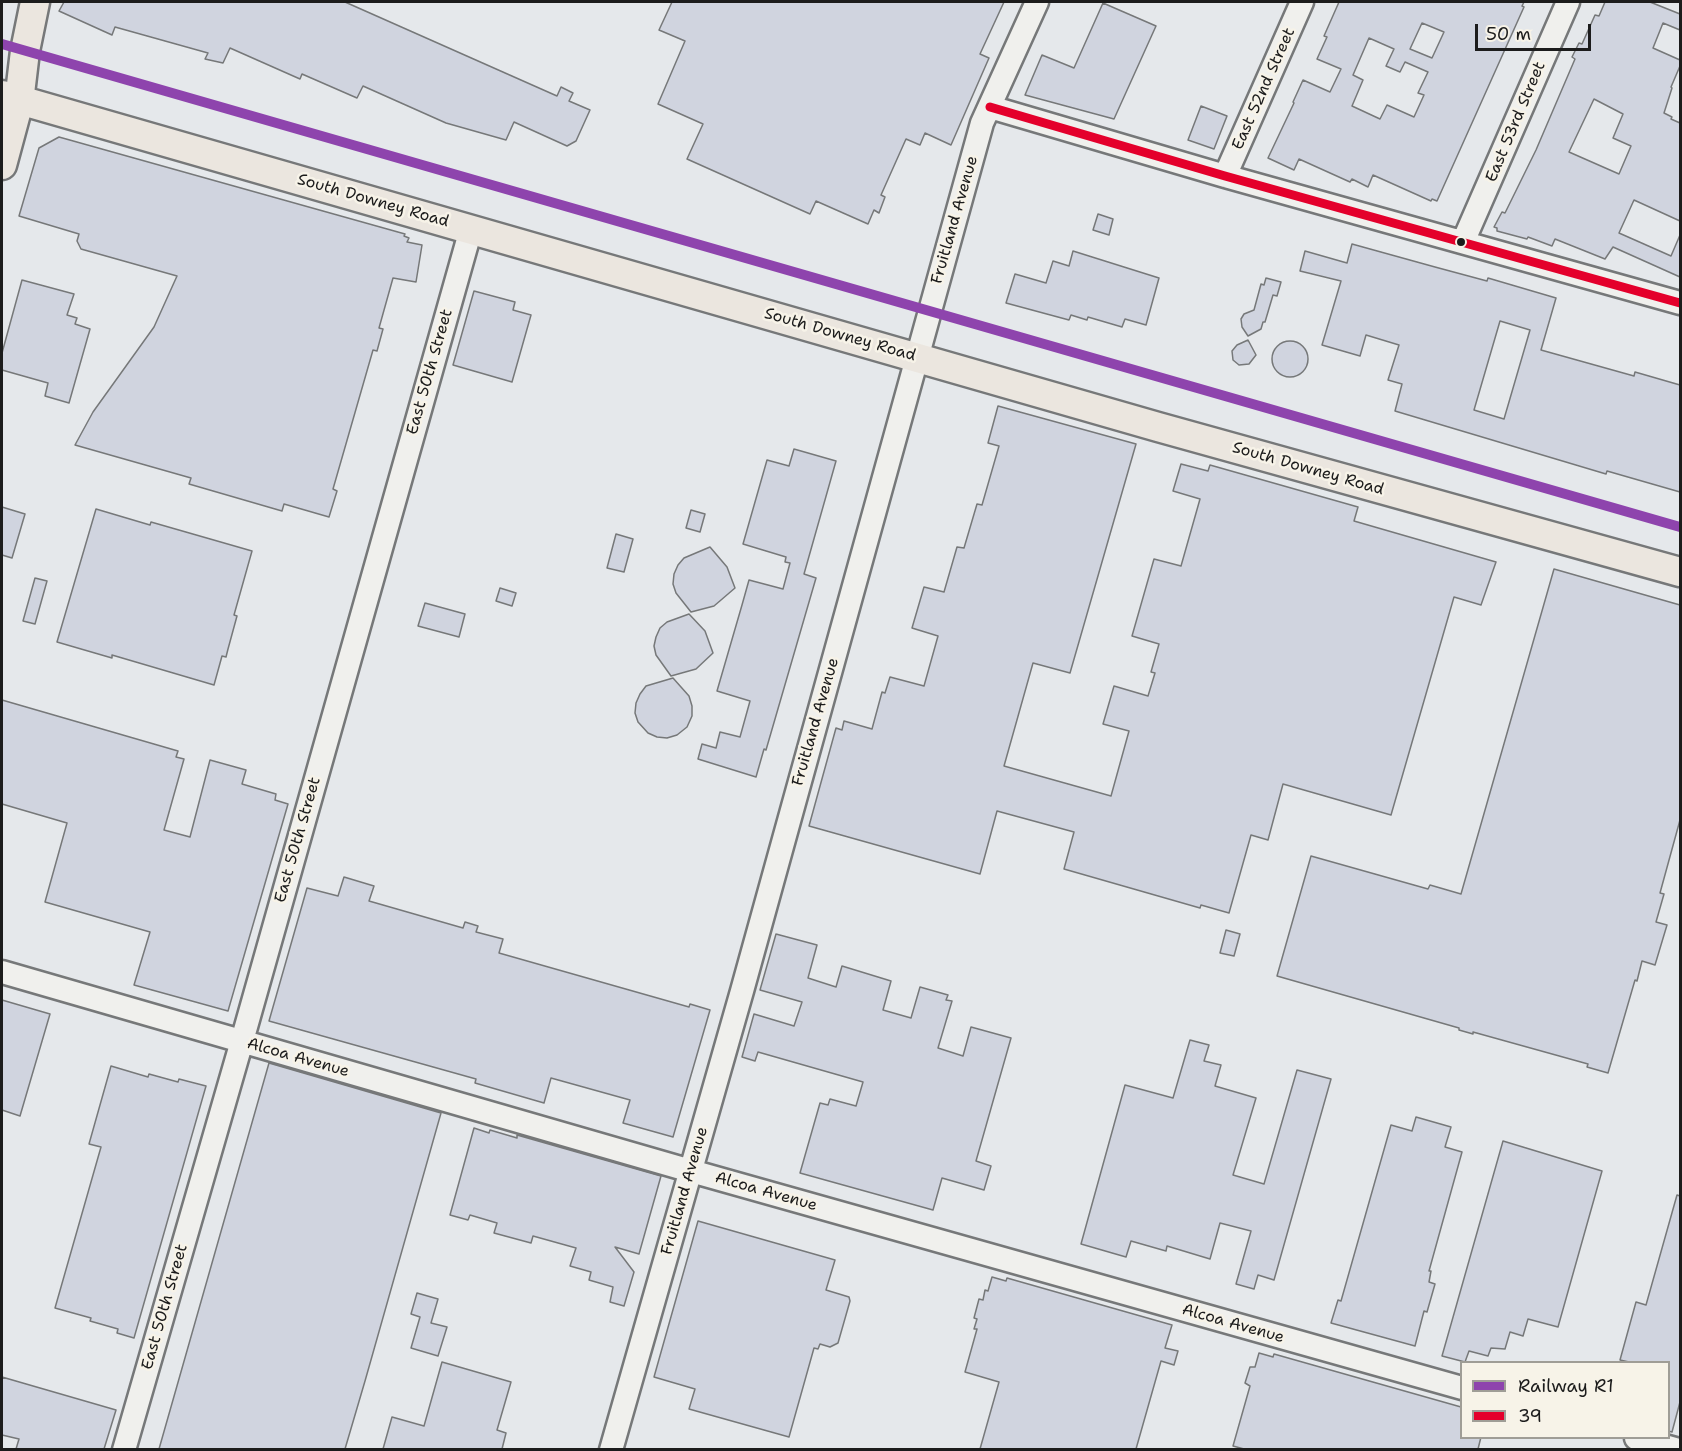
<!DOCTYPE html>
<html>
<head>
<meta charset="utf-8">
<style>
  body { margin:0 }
  #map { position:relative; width:1682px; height:1451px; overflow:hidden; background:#e5e8eb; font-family:"Shantell Sans",sans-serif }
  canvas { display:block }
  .frame { position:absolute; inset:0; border:3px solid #1c1c1c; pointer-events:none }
  .legend { position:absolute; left:1460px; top:1361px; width:210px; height:78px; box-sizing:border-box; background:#f7f3e8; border:2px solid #9f9d96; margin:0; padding:8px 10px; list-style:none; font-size:18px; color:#1c1c1c }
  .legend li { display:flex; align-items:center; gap:12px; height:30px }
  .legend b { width:30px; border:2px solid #9f9d96 }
  .scale { position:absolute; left:1475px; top:24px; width:116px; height:27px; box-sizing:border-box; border:3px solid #1c1c1c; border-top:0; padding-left:8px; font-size:18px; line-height:21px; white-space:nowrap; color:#1c1c1c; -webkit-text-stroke:4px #f7f3e8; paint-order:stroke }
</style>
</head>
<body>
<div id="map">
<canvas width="1682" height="1451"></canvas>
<div class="frame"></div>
<ul class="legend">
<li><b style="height:8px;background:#8e44ad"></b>Railway R1</li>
<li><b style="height:8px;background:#e4002b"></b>39</li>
</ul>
<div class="scale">50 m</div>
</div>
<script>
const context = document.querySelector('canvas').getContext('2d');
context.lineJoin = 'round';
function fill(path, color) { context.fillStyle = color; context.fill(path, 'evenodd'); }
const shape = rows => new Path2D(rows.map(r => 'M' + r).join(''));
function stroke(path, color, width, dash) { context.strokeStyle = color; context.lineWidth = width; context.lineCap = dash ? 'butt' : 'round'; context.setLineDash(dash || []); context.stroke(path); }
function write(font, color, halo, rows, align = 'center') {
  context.font = font + ' "Shantell Sans",sans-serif'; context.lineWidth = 5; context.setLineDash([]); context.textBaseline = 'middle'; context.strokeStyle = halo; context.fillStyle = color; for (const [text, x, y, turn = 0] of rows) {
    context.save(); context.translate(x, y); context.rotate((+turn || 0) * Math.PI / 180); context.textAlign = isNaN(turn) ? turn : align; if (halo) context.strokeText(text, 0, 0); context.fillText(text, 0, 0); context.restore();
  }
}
const building = shape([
  [64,2,345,2,557,96,561,87,573,93,569,101,590,110,576,141,567,146,514,122,506,140,446,123,363,86,357,98,302,74,300,79,230,48,223,63,205,59,208,53,115,27,112,35,59,11,64,2],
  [672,2,1004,2,980,54,989,58,951,145,925,133,920,145,906,139,881,195,885,197,879,213,874,210,868,224,816,201,810,214,687,159,703,124,658,104,685,41,659,30,672,2],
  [1339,2,1524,2,1522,6,1524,7,1437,201,1432,199,1431,201,1373,175,1368,187,1352,179,1350,182,1299,159,1294,170,1268,158,1294,103,1293,102,1303,80,1330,92,1341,69,1317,59,1327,37,1324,36,1339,2],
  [1422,23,1444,32,1432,58,1410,49,1422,23],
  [1369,38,1394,49,1386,66,1400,72,1405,62,1428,72,1418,93,1424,95,1414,117,1387,105,1380,119,1352,106,1363,80,1353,75,1369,38],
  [1605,2,1650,2,1680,14,1680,30,1663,23,1653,48,1680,60,1680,66,1671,87,1672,88,1664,113,1672,117,1671,119,1680,123,1680,221,1634,200,1619,233,1671,256,1680,235,1680,277,1613,247,1605,259,1555,239,1552,246,1528,237,1527,239,1497,231,1497,228,1494,227,1502,212,1505,213,1536,150,1575,59,1572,57,1579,43,1582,44,1595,15,1599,16,1605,2],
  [1594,99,1623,114,1613,138,1631,146,1619,174,1569,152,1594,99],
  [1103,3,1156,26,1114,119,1025,95,1042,55,1074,68,1103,3],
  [1201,106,1227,116,1214,149,1188,140,1201,106],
  [59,137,405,234,404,236,409,238,407,242,422,245,416,282,393,278,379,328,383,329,377,351,373,350,333,489,337,491,329,517,284,504,282,511,189,484,191,478,75,445,93,412,154,327,177,276,81,249,77,241,79,234,19,216,39,148,59,137],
  [1098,214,1113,219,1109,235,1093,230,1098,214],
  [1352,244,1435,267,1487,281,1488,278,1556,298,1541,350,1634,376,1635,372,1680,385,1680,492,1607,471,1606,474,1395,411,1402,384,1388,380,1399,345,1366,335,1360,356,1322,345,1341,281,1300,271,1305,251,1347,263,1352,244],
  [1500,321,1530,330,1504,419,1474,410,1500,321],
  [1073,251,1159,278,1146,325,1125,319,1122,327,1088,317,1087,320,1071,315,1069,320,1006,303,1015,274,1046,283,1053,261,1069,266,1073,251],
  [1266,278,1281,282,1277,296,1273,295,1265,322,1263,322,1261,329,1248,336,1242,327,1241,319,1244,314,1254,310,1261,284,1264,285,1266,278],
  [22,280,74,294,67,315,77,318,75,324,90,329,69,403,45,396,48,383,2,370,2,353,22,280],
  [474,291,515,302,513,310,531,315,512,382,453,365,474,291],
  [1248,340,1256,355,1249,364,1239,365,1233,360,1232,351,1237,345,1248,340],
  '1272 359a18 18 0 1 1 36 0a18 18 0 1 1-36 0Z',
  [998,406,1136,444,1070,673,1033,663,1004,766,1111,796,1129,731,1103,724,1114,686,1148,696,1155,673,1151,672,1159,644,1132,636,1154,559,1181,566,1200,499,1173,491,1181,464,1208,471,1210,465,1358,507,1354,521,1496,562,1481,605,1454,597,1391,815,1283,784,1268,840,1251,835,1229,913,1201,905,1200,908,1064,869,1074,832,997,811,980,874,809,826,836,728,842,730,844,721,872,729,882,692,885,693,890,677,924,686,938,636,912,628,924,587,944,592,957,547,964,548,977,504,982,505,999,446,988,443,998,406],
  [794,449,836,461,804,574,816,578,766,750,764,749,756,777,698,759,702,744,716,748,720,732,740,737,750,701,717,691,742,605,749,580,783,589,790,563,785,562,786,557,743,544,767,460,789,466,794,449],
  [2,507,25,514,12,558,2,555,2,507],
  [96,509,150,525,151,522,252,551,234,615,237,616,228,649,226,657,222,656,214,685,112,655,112,658,57,642,96,509],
  [691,510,705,514,700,532,686,528,691,510],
  [616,534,633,539,624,572,607,568,616,534],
  [710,547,727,567,735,588,714,606,691,612,676,593,673,584,674,574,678,565,684,558,710,547],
  [1554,569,1680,605,1680,820,1660,893,1664,894,1656,922,1667,925,1655,965,1642,961,1637,981,1635,980,1608,1073,1587,1067,1588,1064,1473,1032,1473,1034,1459,1030,1459,1028,1277,976,1311,856,1428,889,1430,885,1461,894,1554,569],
  [35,578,47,581,35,624,23,621,35,578],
  [500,588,516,593,512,606,496,601,500,588],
  [425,603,465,614,459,637,418,626,425,603],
  [689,614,705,631,713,653,696,669,671,676,656,655,654,646,656,637,660,628,667,622,689,614],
  [673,678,689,696,692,706,692,716,687,727,677,735,667,738,657,737,648,733,638,722,635,713,636,703,640,694,646,686,673,678],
  [2,700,178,751,176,757,184,759,164,830,190,837,210,760,246,770,242,784,276,794,275,800,288,804,228,1011,134,985,150,932,45,902,67,823,2,804,2,700],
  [344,877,374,886,369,901,463,928,465,922,478,926,476,932,503,939,499,953,689,1007,690,1004,710,1010,673,1137,623,1123,630,1100,551,1078,544,1103,475,1083,476,1079,269,1021,307,888,338,896,344,877],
  [1226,930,1240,934,1234,956,1220,953,1226,930],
  [776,934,817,945,808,978,836,987,842,966,891,981,883,1010,911,1018,920,987,948,995,946,1000,952,1001,938,1048,963,1056,971,1027,1011,1038,976,1161,991,1166,984,1190,942,1178,933,1210,800,1173,820,1103,828,1105,830,1099,856,1106,863,1082,758,1052,755,1061,742,1057,754,1014,794,1026,802,1002,760,990,776,934],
  [2,1000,50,1014,20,1116,2,1110,2,1000],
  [1190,1040,1209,1045,1204,1061,1221,1065,1215,1086,1256,1098,1233,1175,1264,1184,1297,1070,1331,1079,1274,1280,1258,1275,1254,1289,1236,1284,1251,1231,1220,1223,1210,1259,1167,1246,1166,1251,1131,1241,1126,1257,1081,1244,1125,1085,1173,1098,1190,1040],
  [269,1063,441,1113,365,1381,345,1449,159,1449,269,1063],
  [111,1066,148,1077,149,1074,178,1082,179,1079,206,1086,134,1338,117,1333,118,1329,90,1321,91,1318,55,1308,101,1147,89,1144,111,1066],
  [1416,1117,1451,1127,1445,1147,1462,1152,1429,1271,1431,1271,1429,1282,1435,1284,1427,1312,1424,1311,1415,1346,1331,1323,1338,1300,1341,1301,1391,1125,1412,1131,1416,1117],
  [474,1128,489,1133,490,1130,517,1138,517,1135,661,1176,639,1254,615,1247,634,1272,624,1306,610,1302,613,1287,589,1280,591,1272,570,1266,576,1248,533,1236,531,1243,494,1233,497,1223,470,1215,468,1220,450,1215,474,1128],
  [1503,1141,1602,1171,1558,1327,1528,1319,1523,1336,1510,1332,1505,1349,1491,1348,1488,1356,1469,1351,1465,1362,1442,1356,1503,1141],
  [1677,1195,1680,1196,1680,1402,1672,1432,1668,1431,1668,1362,1629,1362,1620,1360,1636,1302,1646,1305,1677,1195],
  [698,1221,835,1260,826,1290,849,1297,850,1301,838,1343,830,1347,820,1344,818,1349,814,1348,789,1437,689,1409,695,1389,654,1377,698,1221],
  [992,1277,1006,1281,1007,1278,1172,1325,1165,1348,1178,1351,1174,1365,1161,1361,1136,1449,980,1449,999,1382,965,1372,977,1329,974,1329,977,1319,974,1318,979,1299,983,1300,985,1290,988,1291,992,1277],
  [417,1293,438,1299,431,1323,447,1327,438,1356,411,1348,420,1317,411,1314,417,1293],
  [1259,1353,1273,1357,1274,1354,1461,1407,1461,1437,1481,1437,1478,1449,1244,1449,1233,1446,1250,1386,1245,1383,1250,1367,1255,1367,1259,1353],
  [442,1362,511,1382,497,1430,506,1433,502,1449,383,1449,392,1417,424,1426,442,1362],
  [2,1377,116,1410,104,1449,16,1449,19,1439,2,1435,2,1377]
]);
const minor = shape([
  [990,107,1225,176,1680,303],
  [1225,176,1302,2],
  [1463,242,1568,2],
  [2,972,691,1171,1462,1388],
  [1636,1438,1679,1450],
  [124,1450,242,1041,471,229],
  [611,1450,742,991,982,123,1037,2]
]);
const major = shape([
  [2,95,1158,427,1680,572],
  [2,165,19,102,25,51,35,2]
]);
const bus1 = shape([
  [990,107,1225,176,1680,303]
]);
const rail1 = shape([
  [2,44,1680,527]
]);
const markers = [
  [1461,242,5,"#1c1c1c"]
];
const streetNames = [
  ["East 52nd Street",1264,89,-66],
  ["East 53rd Street",1516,122,-67],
  ["South Downey Road",373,201,16],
  ["Fruitland Avenue",955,220,-74],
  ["South Downey Road",840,335,16],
  ["East 50th Street",430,372,-74],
  ["South Downey Road",1308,469,16],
  ["Fruitland Avenue",816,722,-74],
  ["East 50th Street",298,840,-74],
  ["Alcoa Avenue",298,1058,16],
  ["Fruitland Avenue",685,1191,-74],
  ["Alcoa Avenue",766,1192,16],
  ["East 50th Street",165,1307,-74],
  ["Alcoa Avenue",1233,1324,16]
];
fill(building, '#d0d4df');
stroke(building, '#767879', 1.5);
stroke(minor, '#767879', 27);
stroke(major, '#767879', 33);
stroke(minor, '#f0f0ed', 22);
stroke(major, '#ebe6df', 28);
stroke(bus1, '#e4002b', 9);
stroke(rail1, '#8e44ad', 10);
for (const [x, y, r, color] of markers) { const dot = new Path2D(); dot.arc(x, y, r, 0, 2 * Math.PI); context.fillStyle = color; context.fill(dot); stroke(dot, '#f7f3e8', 2); }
write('16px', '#1c1c1c', '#f7f3e8', streetNames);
</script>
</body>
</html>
